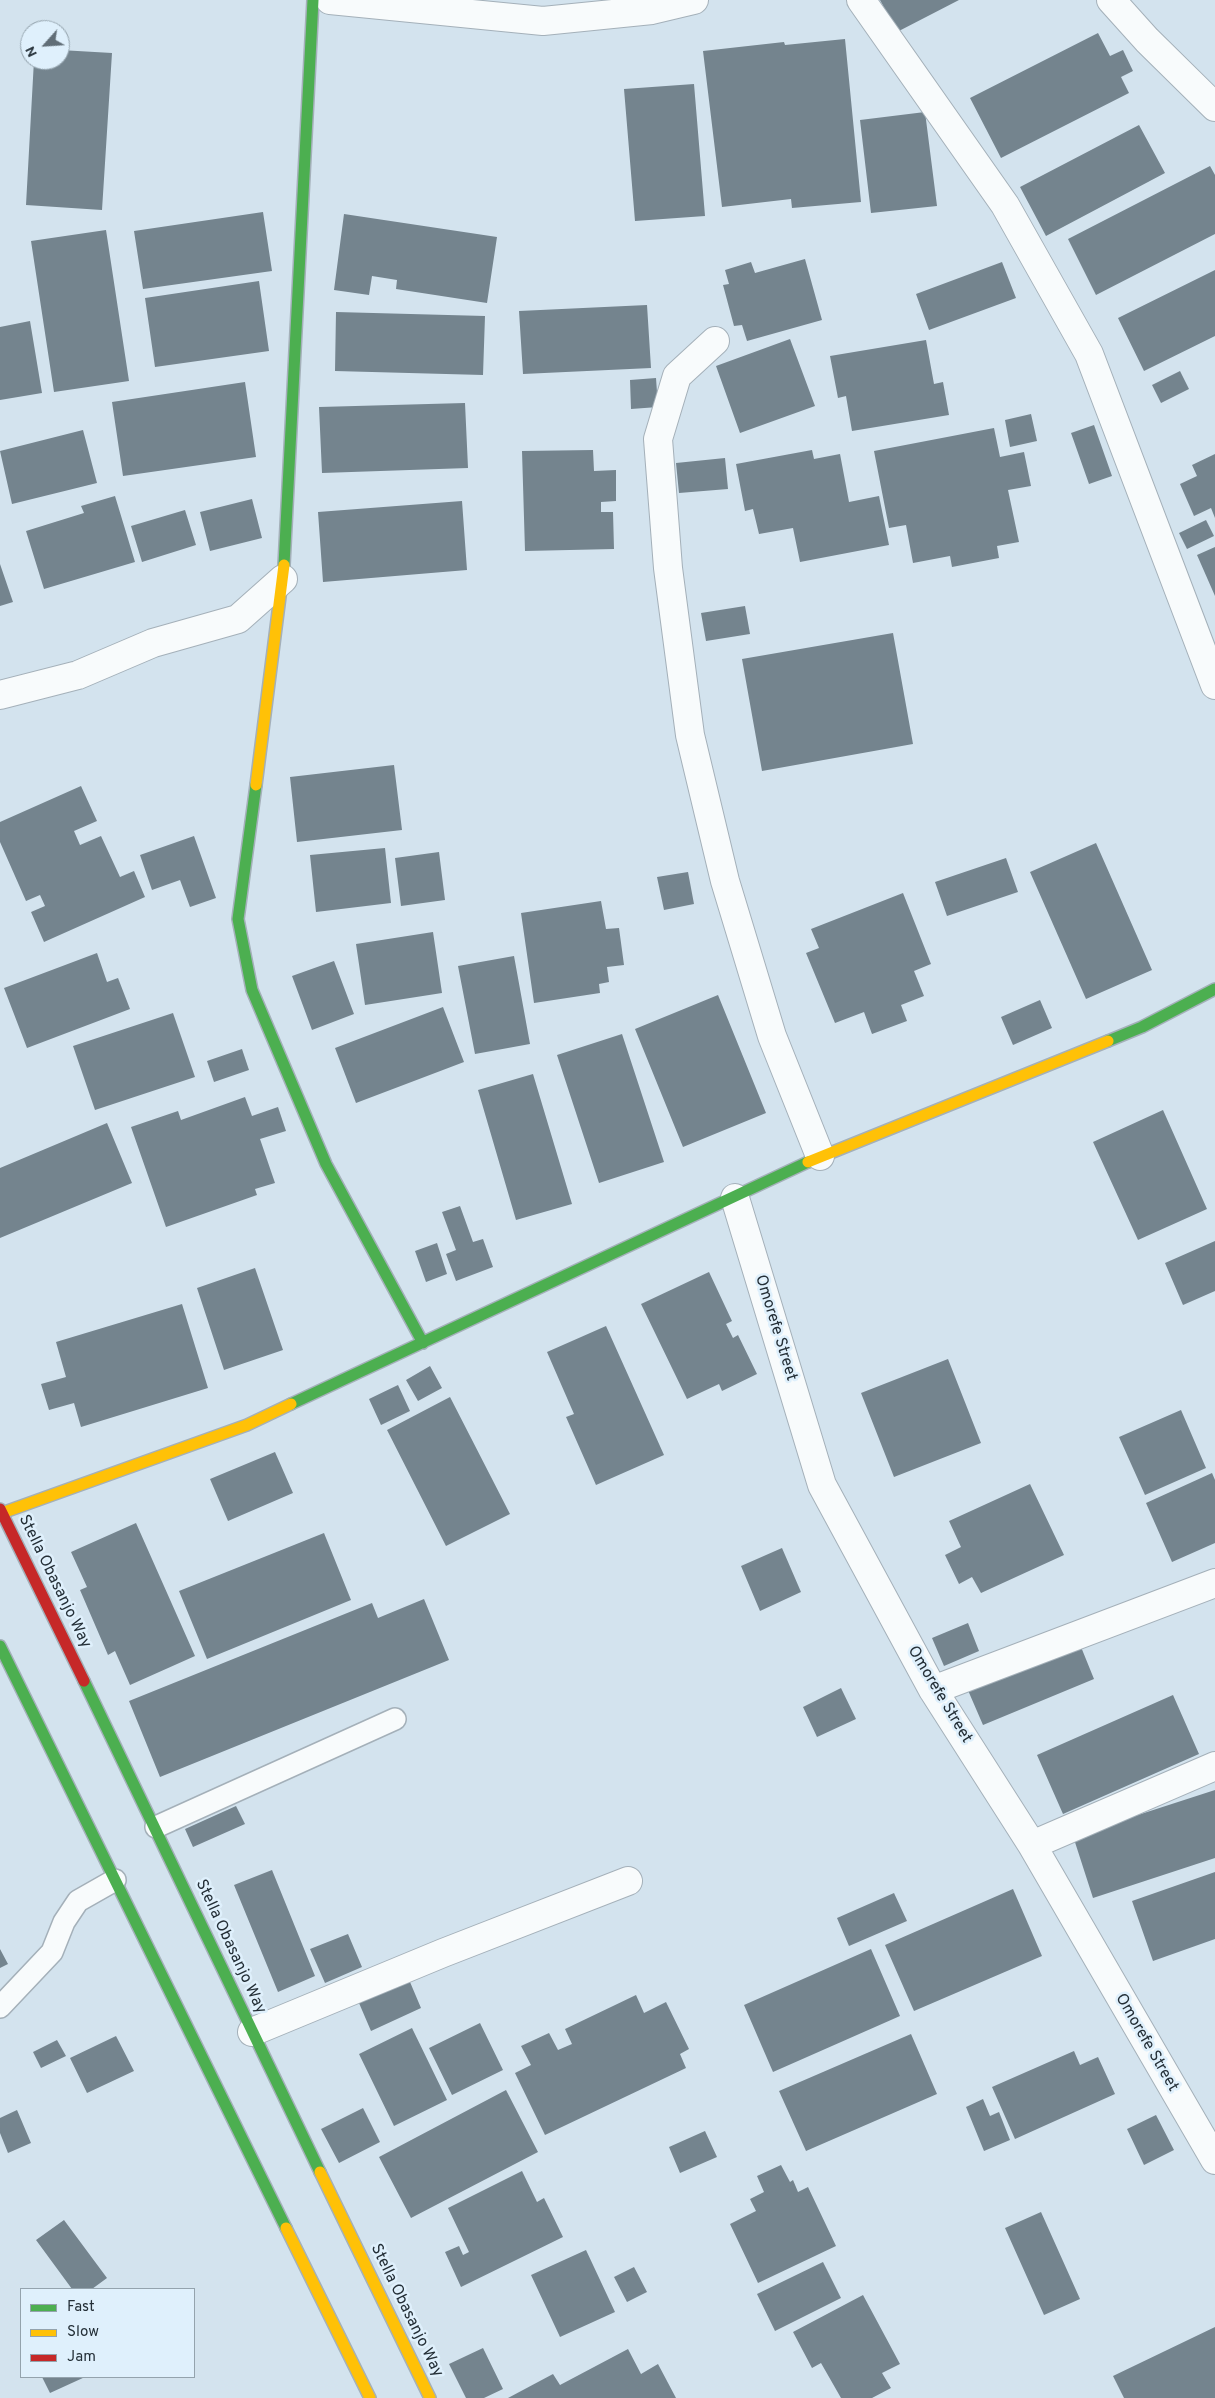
<!DOCTYPE html>
<html>
<head>
<meta charset="utf-8">
<style>
  body { margin:0 }
  #map { position:relative; width:1215px; height:2398px; overflow:hidden; background:#d3e3ee; font-family:Overpass,sans-serif }
  canvas { display:block }
  .legend { position:absolute; left:20px; top:2288px; width:175px; height:90px; box-sizing:border-box; background:#dff0fc; border:1px solid #94a3ad; margin:0; padding:6px 9px; list-style:none; font-size:15px; color:#242f37 }
  .legend li { display:flex; align-items:center; gap:10px; height:25px }
  .legend b { width:25px; border:1px solid #94a3ad }
  .north { position:absolute; left:20px; top:20px; width:50px; height:50px; box-sizing:border-box; background:#dff0fc; border:1px solid #94a3ad; border-radius:50%; rotate:244deg; font-size:14px; font-weight:700; line-height:20px; text-align:center; color:#242f37 }
  .north::after { content:''; display:block; margin:auto; width:18px; height:22px; background:#616e77; clip-path:polygon(50% 0,100% 100%,50% 72%,0 100%) }
</style>
</head>
<body>
<div id="map">
<canvas width="1215" height="2398"></canvas>
<ul class="legend">
<li><b style="height:6px;background:#4caf50"></b>Fast</li>
<li><b style="height:6px;background:#ffc107"></b>Slow</li>
<li><b style="height:6px;background:#c62828"></b>Jam</li>
</ul>
<div class="north">N</div>
</div>
<script>
const context = document.querySelector('canvas').getContext('2d');
context.lineJoin = 'round';
function fill(path, color) { context.fillStyle = color; context.fill(path, 'evenodd'); }
const shape = rows => new Path2D(rows.map(r => 'M' + r).join(''));
function stroke(path, color, width, dash) { context.strokeStyle = color; context.lineWidth = width; context.lineCap = dash ? 'butt' : 'round'; context.setLineDash(dash || []); context.stroke(path); }
function write(font, color, halo, rows, align = 'center') {
  context.font = font + ' Overpass,sans-serif'; context.lineWidth = 5; context.setLineDash([]); context.textBaseline = 'middle'; context.strokeStyle = halo; context.fillStyle = color; for (const [text, x, y, turn = 0] of rows) {
    context.save(); context.translate(x, y); context.rotate((+turn || 0) * Math.PI / 180); context.textAlign = isNaN(turn) ? turn : align; if (halo) context.strokeText(text, 0, 0); context.fillText(text, 0, 0); context.restore();
  }
}
const building = shape([
  [880,0,959,0,897,32],
  [1098,33,1110,56,1123,50,1133,71,1121,77,1129,93,1001,158,970,98],
  [845,39,861,202,792,208,791,199,722,207,703,51,784,42,785,45],
  [60,50,112,53,102,210,26,205,34,60,60,60],
  [694,84,705,216,635,221,624,89],
  [925,112,937,206,871,213,860,120],
  [1139,125,1165,173,1046,236,1020,187],
  [1210,166,1215,175,1215,234,1096,295,1068,239],
  [263,212,272,271,143,289,134,231],
  [344,214,497,237,487,303,396,289,397,280,372,276,369,295,334,290],
  [106,230,129,381,54,392,31,241],
  [805,259,822,320,747,341,742,325,734,326,723,285,729,284,725,270,751,262,755,273],
  [1002,262,1016,298,929,330,916,294],
  [1215,270,1215,336,1144,371,1118,318],
  [259,281,269,351,155,367,145,298],
  [647,305,651,368,523,374,519,311],
  [336,312,485,316,483,375,335,371],
  [30,321,42,393,0,400,0,327],
  [790,339,815,406,740,433,716,366],
  [926,340,934,384,943,382,949,415,852,431,846,396,838,398,830,356],
  [1180,371,1189,389,1161,403,1152,385],
  [656,378,658,407,631,409,630,380],
  [245,382,256,457,123,476,112,402],
  [465,403,468,468,322,473,319,407],
  [1031,414,1037,441,1010,447,1005,420],
  [1094,425,1112,476,1089,484,1071,433],
  [994,428,1000,457,1024,452,1031,486,1008,490,1019,542,997,546,999,558,952,567,950,556,913,563,906,525,889,528,874,451],
  [83,430,97,483,12,504,0,451],
  [593,450,594,471,616,470,616,501,601,502,601,512,613,512,614,549,525,551,522,451],
  [812,450,814,459,840,454,849,502,879,496,889,545,800,562,793,528,759,534,753,509,745,511,736,464],
  [1215,454,1215,518,1211,508,1194,516,1180,484,1197,476,1192,465],
  [725,458,728,489,679,493,676,463],
  [115,496,135,562,44,589,26,531,84,513,81,506],
  [252,499,262,538,210,551,200,512],
  [462,501,467,570,323,582,318,512],
  [185,510,196,545,142,562,131,526],
  [1206,520,1214,536,1187,549,1179,533],
  [1215,547,1215,596,1197,555],
  [0,564,13,602,0,606],
  [745,606,750,634,706,641,701,613],
  [893,633,913,744,762,771,742,659],
  [394,765,402,830,297,842,290,777],
  [81,786,97,821,74,831,80,845,101,836,120,877,134,871,145,897,44,942,31,912,45,906,40,895,26,901,0,842,0,822],
  [194,836,216,898,190,907,180,880,152,890,140,855],
  [1096,843,1152,970,1086,999,1030,872],
  [385,848,391,903,316,912,310,855],
  [439,852,445,900,401,906,395,858],
  [1006,858,1018,892,947,916,935,882],
  [688,872,694,904,664,910,657,877],
  [903,893,931,964,914,971,924,996,901,1005,907,1021,872,1034,864,1012,835,1023,806,953,819,948,811,929],
  [601,901,606,929,619,928,624,965,607,967,609,982,599,984,600,993,534,1003,521,913],
  [433,932,442,993,365,1005,356,944],
  [97,953,107,982,118,978,130,1009,27,1048,4,988],
  [514,956,530,1044,475,1054,458,966],
  [334,961,354,1014,312,1030,292,976],
  [718,995,766,1113,683,1147,635,1029],
  [1040,1000,1052,1028,1013,1045,1001,1017],
  [443,1007,464,1062,356,1103,335,1048],
  [173,1013,195,1077,95,1110,73,1046],
  [622,1034,664,1162,599,1183,557,1055],
  [242,1049,249,1070,214,1082,207,1061],
  [533,1074,572,1204,516,1220,478,1090],
  [245,1097,252,1116,278,1107,286,1131,260,1139,275,1183,255,1189,257,1195,166,1227,131,1127,178,1111,181,1120],
  [1163,1110,1207,1209,1138,1240,1093,1142],
  [107,1123,132,1183,0,1238,0,1168],
  [460,1206,473,1242,483,1239,493,1267,456,1281,446,1254,456,1250,442,1212],
  [1215,1241,1215,1291,1183,1305,1165,1263],
  [437,1243,447,1274,426,1282,415,1251],
  [255,1268,283,1350,224,1370,197,1288],
  [709,1272,732,1321,726,1324,733,1338,738,1335,757,1374,722,1391,719,1384,687,1399,641,1304],
  [182,1304,208,1388,81,1427,74,1403,49,1410,41,1384,66,1377,56,1342],
  [606,1326,664,1455,596,1485,566,1417,574,1414,547,1352],
  [948,1359,981,1443,894,1477,861,1393],
  [430,1366,442,1388,418,1401,406,1380],
  [398,1385,410,1411,381,1425,369,1399],
  [450,1397,510,1514,446,1546,387,1430],
  [1181,1410,1206,1468,1145,1495,1119,1437],
  [275,1452,293,1493,228,1521,210,1479],
  [1212,1473,1215,1480,1215,1543,1172,1562,1146,1503],
  [1030,1484,1064,1555,981,1593,972,1577,959,1584,945,1555,961,1547,949,1521],
  [136,1523,195,1656,130,1685,115,1651,108,1655,80,1590,87,1587,71,1552],
  [324,1533,351,1600,207,1659,179,1591],
  [782,1548,801,1592,760,1611,741,1566],
  [424,1599,449,1660,160,1777,129,1701,372,1603,378,1618],
  [968,1623,979,1651,944,1666,932,1638],
  [1079,1642,1094,1679,983,1725,967,1688],
  [841,1688,856,1719,817,1737,803,1707],
  [1173,1695,1199,1754,1063,1814,1037,1755],
  [1215,1790,1215,1858,1093,1898,1073,1836],
  [236,1806,245,1824,193,1847,185,1829],
  [272,1870,315,1976,278,1992,234,1885],
  [1215,1872,1215,1939,1153,1961,1132,1901],
  [1013,1889,1042,1956,914,2011,885,1945],
  [894,1893,907,1921,849,1946,837,1918],
  [348,1934,362,1967,325,1983,310,1949],
  [0,1949,8,1964,0,1968],
  [871,1949,900,2016,773,2072,744,2005],
  [410,1982,421,2008,371,2031,359,2003],
  [636,1995,644,2013,666,2002,689,2049,680,2054,686,2068,545,2135,515,2073,531,2065,521,2046,549,2033,558,2050,572,2044,565,2029],
  [480,2023,503,2070,452,2095,429,2048],
  [412,2028,447,2100,394,2126,359,2054],
  [911,2034,937,2094,806,2151,779,2091],
  [116,2036,134,2071,87,2093,70,2058],
  [57,2040,66,2056,41,2068,33,2052],
  [1074,2051,1080,2065,1098,2057,1115,2094,1015,2139,992,2087],
  [506,2090,538,2152,411,2218,379,2157],
  [983,2099,990,2116,999,2112,1010,2140,984,2151,966,2107],
  [363,2108,380,2142,339,2163,321,2129],
  [17,2110,31,2143,8,2153,0,2133,0,2118],
  [1156,2115,1174,2150,1144,2165,1127,2129],
  [705,2131,717,2157,680,2173,669,2147],
  [781,2165,790,2182,793,2180,798,2192,808,2187,836,2246,758,2283,730,2224,756,2211,750,2199,764,2192,757,2176],
  [522,2171,537,2202,544,2198,563,2237,461,2287,445,2252,459,2246,463,2255,469,2252,448,2208],
  [1041,2212,1080,2299,1044,2315,1005,2228],
  [64,2220,107,2278,92,2289,72,2289,36,2240],
  [586,2250,615,2312,560,2337,531,2275],
  [823,2262,841,2298,775,2331,757,2294],
  [634,2267,647,2292,627,2302,614,2277],
  [863,2295,900,2364,882,2373,891,2388,872,2398,841,2398,821,2363,812,2368,793,2332],
  [1215,2327,1215,2398,1124,2398,1113,2376],
  [483,2348,503,2389,484,2398,466,2398,449,2364],
  [628,2349,641,2374,658,2364,676,2398,508,2398,553,2374,560,2385],
  [42,2377,85,2377,50,2393]
]);
const lane = shape([
  [156,1827,395,1719],
  [0,2007,52,1952,64,1922,78,1901,115,1880]
]);
const street = shape([
  [330,0,543,21,652,10,694,0],
  [861,0,1005,205,1089,354,1215,685],
  [1111,0,1147,40,1215,107],
  [715,341,677,376,658,439,668,568,690,735,725,881,772,1036,820,1156],
  [0,695,78,675,153,643,238,619,283,579],
  [735,1198,822,1485,933,1690,1032,1845,1215,2160],
  [933,1690,1215,1583],
  [1032,1845,1215,1766],
  [252,2032,443,1953,628,1881]
]);
const fast = shape([
  [284,565,313,0],
  [256,785,238,919,252,990,326,1164,423,1343],
  [1108,1041,1142,1027,1215,989],
  [291,1404,808,1162],
  [0,1646,286,2228],
  [84,1681,320,2172]
]);
const slow = shape([
  [256,785,284,565],
  [808,1162,1108,1041],
  [2,1513,247,1425,291,1404],
  [320,2172,430,2398],
  [286,2228,370,2398]
]);
const jam = shape([
  [0,1509,84,1681]
]);
const streetNames = [
  ["Omorefe Street",775,1328,73],
  ["Stella Obasanjo Way",54,1582,64],
  ["Omorefe Street",939,1695,59],
  ["Stella Obasanjo Way",230,1947,65],
  ["Omorefe Street",1146,2043,60],
  ["Stella Obasanjo Way",406,2311,64]
];
fill(building, '#74848e');
stroke(lane, '#a4b0b9', 24);
stroke(street, '#a4b0b9', 30);
stroke(fast, '#a4b0b9', 14);
stroke(slow, '#a4b0b9', 14);
stroke(jam, '#a4b0b9', 14);
stroke(lane, '#f8fbfc', 21);
stroke(street, '#f8fbfc', 28);
stroke(fast, '#4caf50', 11);
stroke(slow, '#ffc107', 11);
stroke(jam, '#c62828', 11);
write('16px', '#242f37', '#dff0fc', streetNames);
</script>
</body>
</html>
